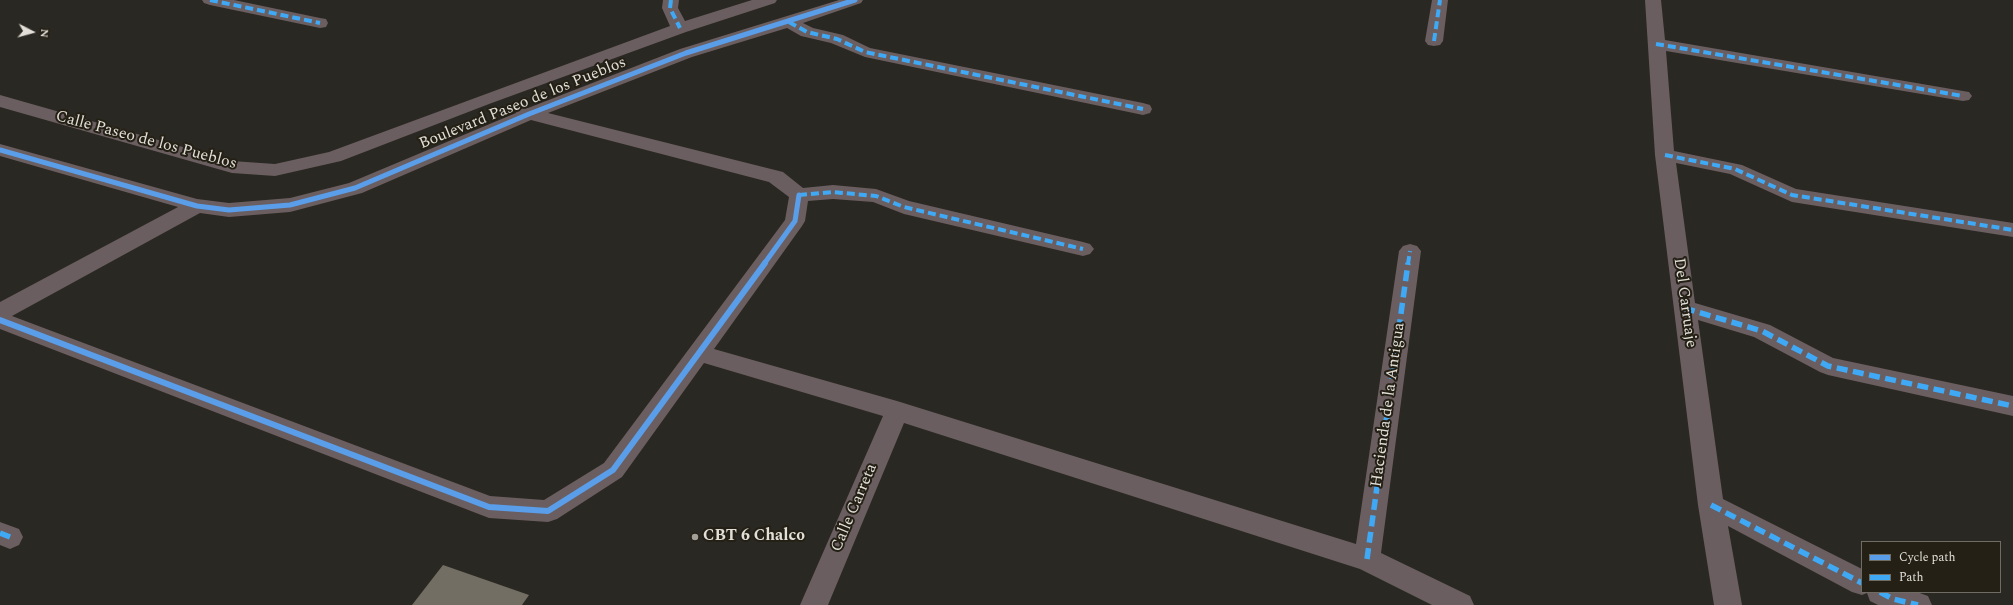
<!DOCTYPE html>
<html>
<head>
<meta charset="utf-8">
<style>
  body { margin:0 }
  #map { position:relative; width:2013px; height:605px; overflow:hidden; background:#2a2822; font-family:Spectral,serif }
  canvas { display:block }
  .legend { position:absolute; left:1861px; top:541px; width:140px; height:52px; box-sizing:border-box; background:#242015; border:1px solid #706c63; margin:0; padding:5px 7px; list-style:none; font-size:12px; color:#e2dfd8 }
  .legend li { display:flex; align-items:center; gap:8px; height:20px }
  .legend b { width:20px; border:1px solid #706c63 }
  .north { position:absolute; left:12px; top:12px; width:40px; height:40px; -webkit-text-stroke:3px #242015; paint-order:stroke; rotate:96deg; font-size:11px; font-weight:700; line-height:16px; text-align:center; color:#e2dfd8 }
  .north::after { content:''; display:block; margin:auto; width:14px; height:18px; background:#e2dfd8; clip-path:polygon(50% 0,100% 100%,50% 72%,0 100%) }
</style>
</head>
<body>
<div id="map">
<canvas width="2013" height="605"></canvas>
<ul class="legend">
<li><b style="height:5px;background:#5a9eea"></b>Cycle path</li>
<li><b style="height:5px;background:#3fa9f5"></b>Path</li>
</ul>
<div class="north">N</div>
</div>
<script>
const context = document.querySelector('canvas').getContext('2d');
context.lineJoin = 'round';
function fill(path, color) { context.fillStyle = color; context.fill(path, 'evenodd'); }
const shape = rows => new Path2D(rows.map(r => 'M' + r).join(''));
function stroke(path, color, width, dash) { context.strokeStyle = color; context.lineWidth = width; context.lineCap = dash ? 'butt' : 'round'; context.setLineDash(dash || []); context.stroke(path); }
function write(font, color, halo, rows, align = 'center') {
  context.font = font + ' Spectral,serif'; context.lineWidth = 4; context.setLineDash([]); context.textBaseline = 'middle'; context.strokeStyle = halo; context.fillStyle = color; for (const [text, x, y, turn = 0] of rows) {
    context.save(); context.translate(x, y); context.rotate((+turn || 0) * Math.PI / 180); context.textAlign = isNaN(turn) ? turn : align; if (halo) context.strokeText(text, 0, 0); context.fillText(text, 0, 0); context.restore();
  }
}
const building = shape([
  [443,565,529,595,522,605,412,605]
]);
const street = shape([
  [202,0,234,0,320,18,326,19,328,23,326,27,320,28,210,5,204,3,202,0],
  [663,0,679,0,678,8,685,21,752,0,777,0,775,3,686,32,489,104,341,161,275,176,232,173,0,107,0,95,232,161,275,164,329,152,670,26,662,8,663,0],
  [839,0,863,0,861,3,803,23,813,28,843,35,870,48,1143,103,1150,105,1152,109,1150,113,1143,115,865,57,831,43,801,36,787,28,692,57,548,113,783,172,803,188,833,185,876,189,909,201,1083,242,1090,244,1094,249,1090,254,1083,256,904,214,873,202,833,199,808,201,805,221,802,226,714,349,897,401,1356,544,1399,251,1403,246,1410,244,1417,246,1421,251,1381,553,1470,596,1474,605,1432,605,1360,569,904,423,828,605,800,605,883,416,704,363,622,477,557,519,548,522,489,518,0,329,0,302,178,207,0,156,0,144,197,199,229,203,290,198,349,183,516,113,518,109,528,108,680,49,839,0],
  [531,120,769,182,789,197,785,220,604,463,544,500,490,496,12,316,200,213,229,217,290,212,362,193,531,120],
  [1432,0,1448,0,1443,41,1440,45,1434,46,1428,45,1425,41,1432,0],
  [1645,0,1661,0,1665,40,1963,91,1969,92,1972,96,1969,100,1963,101,1666,51,1674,151,1742,165,1796,189,2013,223,2013,237,1792,202,1730,174,1676,163,1695,303,1770,325,1833,358,2013,396,2013,416,1828,375,1820,372,1754,337,1698,320,1723,499,1862,569,1862,592,1917,592,1928,596,1932,605,1878,605,1870,601,1867,593,1862,595,1852,592,1728,526,1742,605,1714,605,1698,505,1655,155,1645,0],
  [0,522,19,529,23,537,19,545,10,549,0,545,0,522]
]);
const quietFar1 = shape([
  [210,0,320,23],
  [671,0,670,8,680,28],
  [789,22,807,32,837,39,865,52,1143,109],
  [1434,41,1440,0],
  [1656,44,1963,96],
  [1665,155,1735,169,1792,195,2013,230],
  [799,195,833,192,876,196,904,207,1083,249],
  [1408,264,1410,251]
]);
const quiet = shape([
  [1684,308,1762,331,1828,366,2013,406],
  [1711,505,1862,583],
  [0,533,10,537],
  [1367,559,1408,263],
  [1880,592,1893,599,1918,605]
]);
const cyclewayFar1 = shape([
  [0,150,197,206,229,210,290,205,355,188,529,114,686,53,855,0],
  [764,264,795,221,799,195]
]);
const cycleway = shape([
  [0,320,489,507,548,511,613,470,765,263]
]);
const markers = [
  [695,537,4,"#a29f98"]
];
const streetNames = [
  ["Boulevard Paseo de los Pueblos",523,104,-22],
  ["Calle Paseo de los Pueblos",146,141,15],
  ["Del Carruaje",1684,303,82],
  ["Hacienda de la Antigua",1389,405,-82],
  ["Calle Carreta",855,508,-67]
];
const poiNames = [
  ["CBT 6 Chalco",703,537]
];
fill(building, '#726e63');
fill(street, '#6a5e60');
stroke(quietFar1, '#3fa9f5', 4, [8, 4]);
stroke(quiet, '#3fa9f5', 5.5, [11, 5.5]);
stroke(cyclewayFar1, '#5a9eea', 5);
stroke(cycleway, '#5a9eea', 6);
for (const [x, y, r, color] of markers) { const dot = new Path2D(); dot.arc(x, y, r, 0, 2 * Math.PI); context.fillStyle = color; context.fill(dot); stroke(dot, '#242015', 1.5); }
write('16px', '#e2dfd8', '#242015', streetNames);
write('bold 16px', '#e2dfd8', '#242015', poiNames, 'left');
</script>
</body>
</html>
